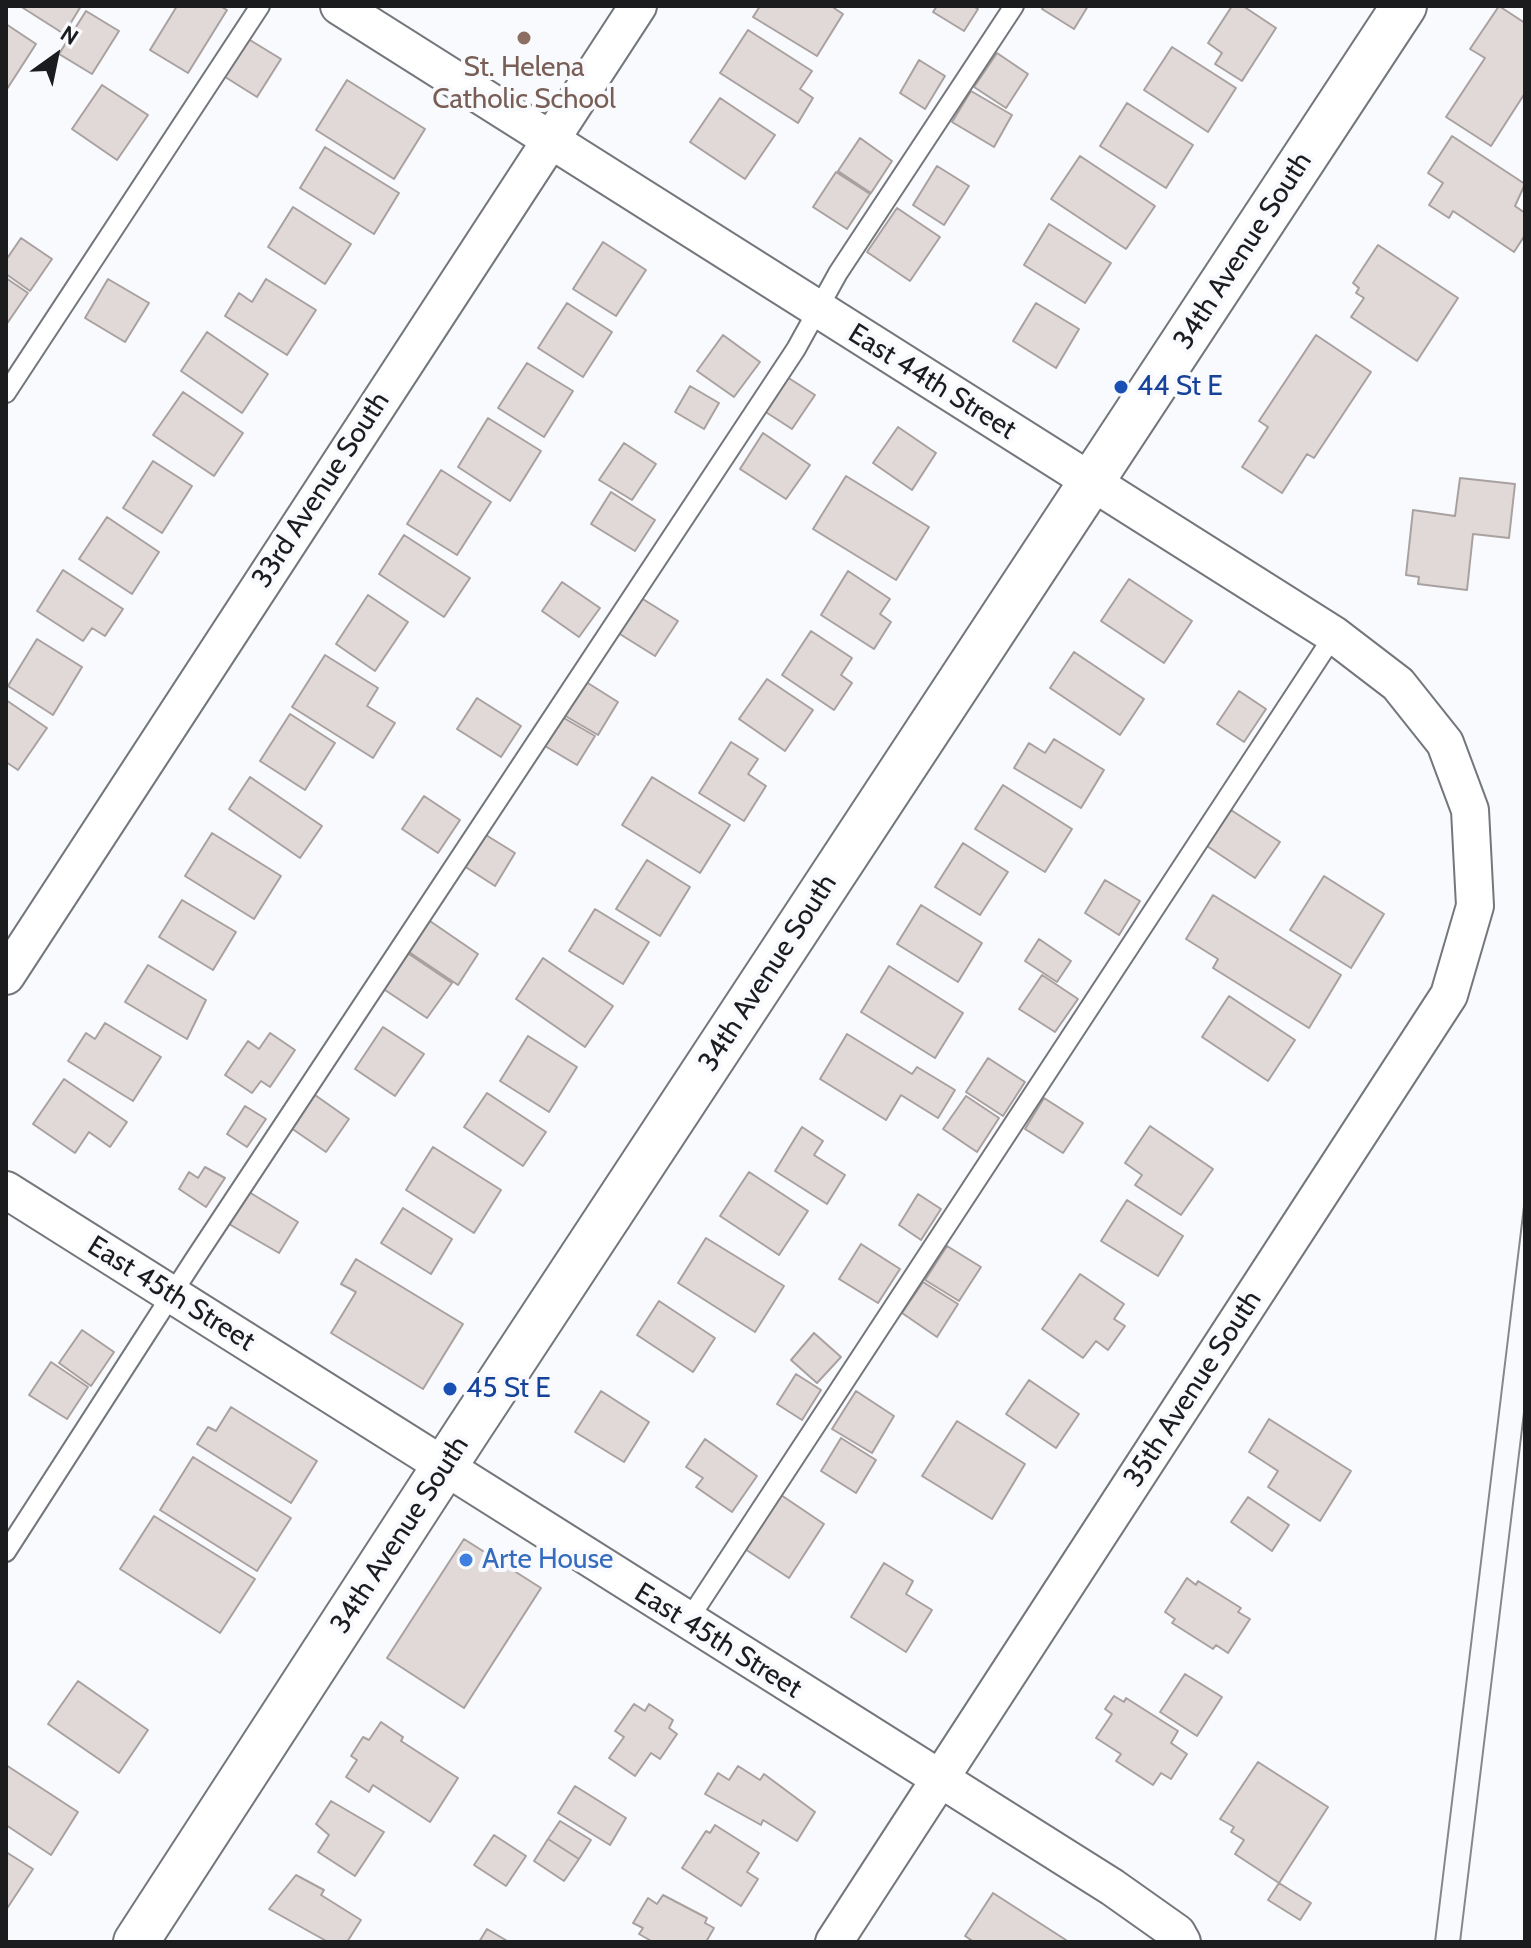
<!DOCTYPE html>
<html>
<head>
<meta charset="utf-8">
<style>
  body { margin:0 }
  #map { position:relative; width:1531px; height:1948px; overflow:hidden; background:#f8fafe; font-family:Cabin,sans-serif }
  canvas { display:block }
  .frame { position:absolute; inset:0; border:8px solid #1b1c1e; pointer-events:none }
  .north { position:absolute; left:16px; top:16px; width:80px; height:80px; -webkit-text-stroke:6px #f8fafe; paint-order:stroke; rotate:33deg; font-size:22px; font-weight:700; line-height:32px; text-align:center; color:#1b1c1e }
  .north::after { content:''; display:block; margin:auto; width:28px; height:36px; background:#1b1c1e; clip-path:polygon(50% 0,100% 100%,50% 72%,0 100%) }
</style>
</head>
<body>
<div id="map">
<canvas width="1531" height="1948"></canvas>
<div class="frame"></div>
<div class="north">N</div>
</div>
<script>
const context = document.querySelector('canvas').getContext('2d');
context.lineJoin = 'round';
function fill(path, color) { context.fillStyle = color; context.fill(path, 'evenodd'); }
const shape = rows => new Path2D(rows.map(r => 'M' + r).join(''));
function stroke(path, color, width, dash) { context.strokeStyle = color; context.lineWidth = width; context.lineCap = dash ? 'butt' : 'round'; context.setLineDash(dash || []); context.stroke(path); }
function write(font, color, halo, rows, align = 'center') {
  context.font = font + ' Cabin,sans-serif'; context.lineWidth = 8; context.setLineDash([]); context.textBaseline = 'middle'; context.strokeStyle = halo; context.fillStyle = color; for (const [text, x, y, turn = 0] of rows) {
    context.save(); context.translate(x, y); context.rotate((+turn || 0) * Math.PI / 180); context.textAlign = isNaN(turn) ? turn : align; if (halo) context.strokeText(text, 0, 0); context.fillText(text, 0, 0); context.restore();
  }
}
const building = shape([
  [20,6,81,6,64,34,20,6],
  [177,6,220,6,227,10,188,73,150,50,177,6],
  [760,6,831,6,843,14,817,56,753,17,760,6],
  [937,6,973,6,978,9,964,31,933,12,937,6],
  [1044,6,1088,6,1074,29,1042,9,1044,6],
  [1232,6,1243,6,1276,28,1242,81,1215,64,1222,53,1208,43,1232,6],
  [1499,6,1525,23,1525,93,1491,146,1446,117,1485,58,1470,49,1499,6],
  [86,11,119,31,92,74,59,54,86,11],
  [6,24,36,44,7,89,6,88,6,24],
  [748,30,812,71,800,89,813,98,798,123,720,73,748,30],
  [245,37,281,59,257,97,222,75,245,37],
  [1172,47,1236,88,1208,132,1144,90,1172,47],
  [997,53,1028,74,1006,108,974,87,997,53],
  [919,60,945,76,925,109,900,93,919,60],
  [347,80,425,129,394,179,316,130,347,80],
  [102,85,148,115,117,160,72,129,102,85],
  [971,91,1012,115,994,147,952,122,971,91],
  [720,98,775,135,745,179,690,142,720,98],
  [1127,103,1193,145,1166,188,1100,146,1127,103],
  [1452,136,1525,184,1515,206,1525,213,1525,235,1514,252,1453,211,1449,218,1429,205,1443,183,1428,173,1452,136],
  [860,138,892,161,871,193,838,171,860,138],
  [325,147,399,193,374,234,300,188,325,147],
  [1080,156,1155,206,1126,249,1051,199,1080,156],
  [937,166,969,186,944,225,913,205,937,166],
  [836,172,870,194,847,229,813,207,836,172],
  [293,207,351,244,325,284,268,247,293,207],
  [897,208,940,237,910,281,867,252,897,208],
  [1049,224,1111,263,1085,303,1024,265,1049,224],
  [21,238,52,259,30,291,6,274,6,260,21,238],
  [603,242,646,270,616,316,573,289,603,242],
  [1378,245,1458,298,1417,361,1351,317,1364,298,1356,293,1359,288,1353,283,1378,245],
  [6,278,28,293,6,325,6,278],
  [108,279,149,303,125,342,85,318,108,279],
  [266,279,316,310,287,355,225,316,239,293,252,302,266,279],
  [567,303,612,332,583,377,538,348,567,303],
  [1036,303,1079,329,1056,368,1013,341,1036,303],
  [207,332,268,374,242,413,181,371,207,332],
  [723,335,760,362,734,397,697,371,723,335],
  [1316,335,1371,372,1314,458,1307,454,1282,493,1242,467,1268,427,1259,421,1316,335],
  [527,363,573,391,544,437,498,408,527,363],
  [784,375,815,395,792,429,761,409,784,375],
  [690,386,719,403,704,429,675,412,690,386],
  [183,392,243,433,214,476,153,435,183,392],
  [488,418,541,451,510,501,458,467,488,418],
  [898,427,936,453,912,490,873,463,898,427],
  [763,433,810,465,786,499,740,469,763,433],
  [624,443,656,464,632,500,599,480,624,443],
  [153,461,192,486,162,533,123,508,153,461],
  [441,470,491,502,457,555,407,524,441,470],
  [846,476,929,527,896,580,813,529,846,476],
  [1460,478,1515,484,1509,538,1473,534,1467,590,1418,584,1419,577,1406,575,1413,510,1455,516,1460,478],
  [611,492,655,520,635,551,591,524,611,492],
  [107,517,159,552,132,594,79,559,107,517],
  [404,535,470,578,444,617,379,574,404,535],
  [63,570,123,609,105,636,92,628,83,641,37,611,63,570],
  [848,571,890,599,880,614,891,622,874,649,821,615,848,571],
  [1129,579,1192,621,1164,663,1101,621,1129,579],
  [562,582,600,608,579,637,542,611,562,582],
  [368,595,408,622,375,671,336,644,368,595],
  [638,596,678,621,655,656,615,631,638,596],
  [811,631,852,658,841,675,852,683,834,710,782,675,811,631],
  [37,639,82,667,53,715,8,686,37,639],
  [1074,652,1144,699,1120,735,1050,688,1074,652],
  [325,655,378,688,367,706,395,723,373,758,292,707,325,655],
  [767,679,813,710,785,751,739,719,767,679],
  [583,680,618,702,598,735,562,714,583,680],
  [1239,691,1266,709,1244,742,1217,724,1239,691],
  [477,698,521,726,501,757,457,729,477,698],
  [6,700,47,728,18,770,6,762,6,700],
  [290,714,335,743,305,790,260,761,290,714],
  [562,717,595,736,577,765,545,746,562,717],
  [1054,739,1104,770,1081,808,1014,768,1029,743,1045,753,1054,739],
  [731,742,758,759,748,774,766,786,744,821,699,793,731,742],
  [250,777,322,826,300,858,229,809,250,777],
  [652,777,730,825,700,873,622,825,652,777],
  [1003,785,1072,829,1045,872,975,829,1003,785],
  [424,796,460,820,438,853,402,829,424,796],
  [1231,810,1280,842,1255,878,1207,846,1231,810],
  [481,832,515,853,495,886,461,864,481,832],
  [212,833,281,876,254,919,185,876,212,833],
  [963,843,1008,872,980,915,935,887,963,843],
  [647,860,690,887,660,936,616,909,647,860],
  [1324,876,1384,914,1351,968,1290,930,1324,876],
  [1105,880,1140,901,1119,935,1085,913,1105,880],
  [1213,895,1341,975,1309,1028,1213,968,1218,959,1186,939,1213,895],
  [182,900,236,932,213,970,159,937,182,900],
  [921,905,982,943,958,982,897,944,921,905],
  [595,909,649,942,623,984,569,951,595,909],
  [427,919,478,954,458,985,406,950,427,919],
  [1039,939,1071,961,1057,982,1025,961,1039,939],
  [406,952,452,983,427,1018,382,988,406,952],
  [543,958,613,1006,585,1047,516,999,543,958],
  [148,965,206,1000,187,1039,125,1002,148,965],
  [889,966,963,1013,935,1058,861,1012,889,966],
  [1042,975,1078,999,1055,1032,1019,1009,1042,975],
  [1229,996,1295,1040,1268,1081,1202,1037,1229,996],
  [105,1023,161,1057,133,1101,68,1061,86,1033,95,1039,105,1023],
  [383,1027,424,1054,395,1096,355,1069,383,1027],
  [270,1033,295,1050,270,1087,261,1081,252,1093,225,1075,248,1041,259,1049,270,1033],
  [847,1034,912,1074,917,1067,955,1090,938,1118,901,1095,886,1120,820,1079,847,1034],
  [528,1036,577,1067,549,1112,500,1081,528,1036],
  [988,1058,1025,1082,1003,1116,966,1092,988,1058],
  [64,1079,127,1122,110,1147,89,1132,75,1153,33,1124,64,1079],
  [487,1093,546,1132,523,1166,464,1127,487,1093],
  [315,1095,349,1119,326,1152,291,1128,315,1095],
  [966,1096,999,1118,977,1152,943,1129,966,1096],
  [1044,1098,1083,1123,1063,1153,1025,1129,1044,1098],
  [245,1106,266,1119,247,1147,227,1134,245,1106],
  [1150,1126,1213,1169,1181,1215,1135,1185,1142,1175,1125,1163,1150,1126],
  [802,1127,823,1141,814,1155,845,1175,827,1204,775,1171,802,1127],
  [433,1147,501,1190,474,1233,406,1190,433,1147],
  [205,1167,225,1178,206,1207,179,1189,189,1172,198,1178,205,1167],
  [749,1172,808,1211,779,1255,720,1216,749,1172],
  [249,1192,298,1222,279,1253,229,1224,249,1192],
  [918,1194,941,1209,921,1240,899,1225,918,1194],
  [1127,1200,1183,1236,1158,1276,1101,1241,1127,1200],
  [403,1208,452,1239,431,1274,381,1243,403,1208],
  [706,1238,784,1286,755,1332,678,1283,706,1238],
  [861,1244,900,1269,878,1303,839,1279,861,1244],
  [947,1246,981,1267,959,1301,925,1280,947,1246],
  [356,1259,463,1324,423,1389,331,1333,356,1292,341,1284,356,1259],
  [1080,1274,1124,1304,1114,1319,1125,1326,1108,1350,1096,1341,1083,1358,1042,1329,1080,1274],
  [923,1282,958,1304,937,1337,902,1313,923,1282],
  [659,1301,715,1338,693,1372,637,1335,659,1301],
  [82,1330,114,1352,91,1386,59,1363,82,1330],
  [814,1333,841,1357,817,1383,791,1360,814,1333],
  [51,1362,88,1387,67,1419,29,1395,51,1362],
  [796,1374,821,1390,802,1420,777,1404,796,1374],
  [1029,1380,1079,1414,1056,1448,1006,1414,1029,1380],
  [601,1391,649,1422,624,1462,575,1432,601,1391],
  [856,1391,894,1416,872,1453,832,1429,856,1391],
  [231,1407,317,1461,291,1503,197,1444,208,1427,216,1431,231,1407],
  [1269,1419,1351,1471,1320,1521,1268,1487,1278,1471,1249,1452,1269,1419],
  [957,1421,1025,1464,992,1519,922,1476,957,1421],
  [841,1438,876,1460,856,1493,821,1471,841,1438],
  [705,1439,757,1476,732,1512,696,1487,703,1478,686,1467,705,1439],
  [193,1457,291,1518,257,1571,160,1510,193,1457],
  [781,1495,824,1524,789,1578,745,1549,781,1495],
  [1248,1497,1289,1525,1272,1551,1231,1522,1248,1497],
  [154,1516,255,1579,220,1633,120,1569,154,1516],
  [464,1539,541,1588,464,1708,387,1658,464,1539],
  [884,1563,913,1581,906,1594,932,1610,906,1652,851,1617,884,1563],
  [1187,1578,1196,1585,1198,1581,1241,1608,1238,1612,1250,1619,1228,1653,1216,1645,1213,1649,1172,1623,1175,1619,1165,1612,1187,1578],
  [1185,1674,1222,1697,1197,1736,1160,1712,1185,1674],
  [78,1681,148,1730,119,1773,48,1724,78,1681],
  [1114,1696,1124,1702,1126,1698,1178,1731,1171,1743,1187,1754,1171,1779,1161,1773,1153,1785,1116,1761,1121,1754,1096,1738,1112,1714,1105,1709,1114,1696],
  [634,1704,645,1711,649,1704,673,1720,669,1728,677,1734,660,1759,651,1753,635,1776,609,1758,624,1737,615,1731,634,1704],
  [381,1722,403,1737,401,1741,458,1778,430,1822,373,1785,369,1792,346,1777,357,1760,351,1756,363,1737,369,1740,381,1722],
  [1258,1762,1328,1807,1279,1883,1235,1854,1244,1840,1231,1832,1234,1827,1220,1819,1258,1762],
  [6,1765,78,1812,51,1855,6,1825,6,1765],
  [738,1766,760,1780,764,1774,815,1812,797,1841,763,1820,761,1825,705,1794,718,1773,729,1780,738,1766],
  [575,1786,626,1818,610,1845,558,1813,575,1786],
  [331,1801,384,1832,355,1876,318,1852,329,1835,316,1824,331,1801],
  [560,1821,591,1840,579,1859,548,1839,560,1821],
  [715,1825,759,1853,747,1872,758,1879,741,1906,682,1868,706,1831,710,1833,715,1825],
  [494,1835,526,1856,506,1886,474,1865,494,1835],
  [548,1839,579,1859,564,1881,534,1861,548,1839],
  [6,1852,33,1869,6,1910,6,1852],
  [296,1875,324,1890,321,1895,361,1920,347,1942,328,1942,269,1909,296,1875],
  [1279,1883,1311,1903,1300,1920,1268,1900,1279,1883],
  [993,1893,1066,1940,1065,1942,974,1942,965,1936,993,1893],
  [663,1895,707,1918,705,1923,714,1928,706,1942,653,1942,639,1934,643,1928,633,1923,648,1898,657,1904,663,1895],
  [487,1929,509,1942,479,1942,487,1929]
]);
const service = shape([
  [6,393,260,6],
  [6,1552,194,1260,796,349,838,273,1014,6],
  [687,1622,1334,635]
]);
const minor = shape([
  [339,6,1334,635,1398,684,1445,743,1470,810,1475,906,1449,995,834,1942],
  [6,976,638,6],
  [6,1190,1112,1887,1177,1933,1182,1942]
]);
const tertiary = shape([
  [136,1942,466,1433,1404,6]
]);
const tram = shape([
  [1435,1942,1525,1198],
  [1460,1942,1525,1404]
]);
const markers = [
  [524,38,8,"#8d6e63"],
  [1121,387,8,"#1a4fb4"],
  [450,1389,8,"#1a4fb4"],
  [466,1560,8,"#3f7fe0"]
];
const educationNames = [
  ["St. Helena",524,68],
  ["Catholic School",524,100]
];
const streetNames = [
  ["34th Avenue South",1243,251,-57],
  ["East 44th Street",932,382,32],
  ["33rd Avenue South",321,490,-57],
  ["34th Avenue South",768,973,-57],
  ["East 45th Street",171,1294,32],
  ["35th Avenue South",1193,1389,-57],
  ["34th Avenue South",400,1535,-57],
  ["East 45th Street",718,1641,32]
];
const transitNames = [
  ["44 St E",1137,387],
  ["45 St E",466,1389]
];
const shopNames = [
  ["Arte House",482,1560]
];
fill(building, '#e1d9d8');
stroke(building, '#a9a1a0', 2);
stroke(service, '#73767b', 22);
stroke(minor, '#73767b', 40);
stroke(tertiary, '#73767b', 48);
stroke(service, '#fff', 18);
stroke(minor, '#fff', 36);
stroke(tertiary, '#fff', 44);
stroke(tram, '#86878a', 2);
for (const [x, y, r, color] of markers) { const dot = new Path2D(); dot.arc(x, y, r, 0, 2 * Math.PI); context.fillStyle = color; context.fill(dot); stroke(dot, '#f8fafe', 3); }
write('28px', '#785e54', '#f8fafe', educationNames);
write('28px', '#1b1c1e', '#f8fafe', streetNames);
write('28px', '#164399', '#f8fafe', transitNames, 'left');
write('28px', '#366cbe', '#f8fafe', shopNames, 'left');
</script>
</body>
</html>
